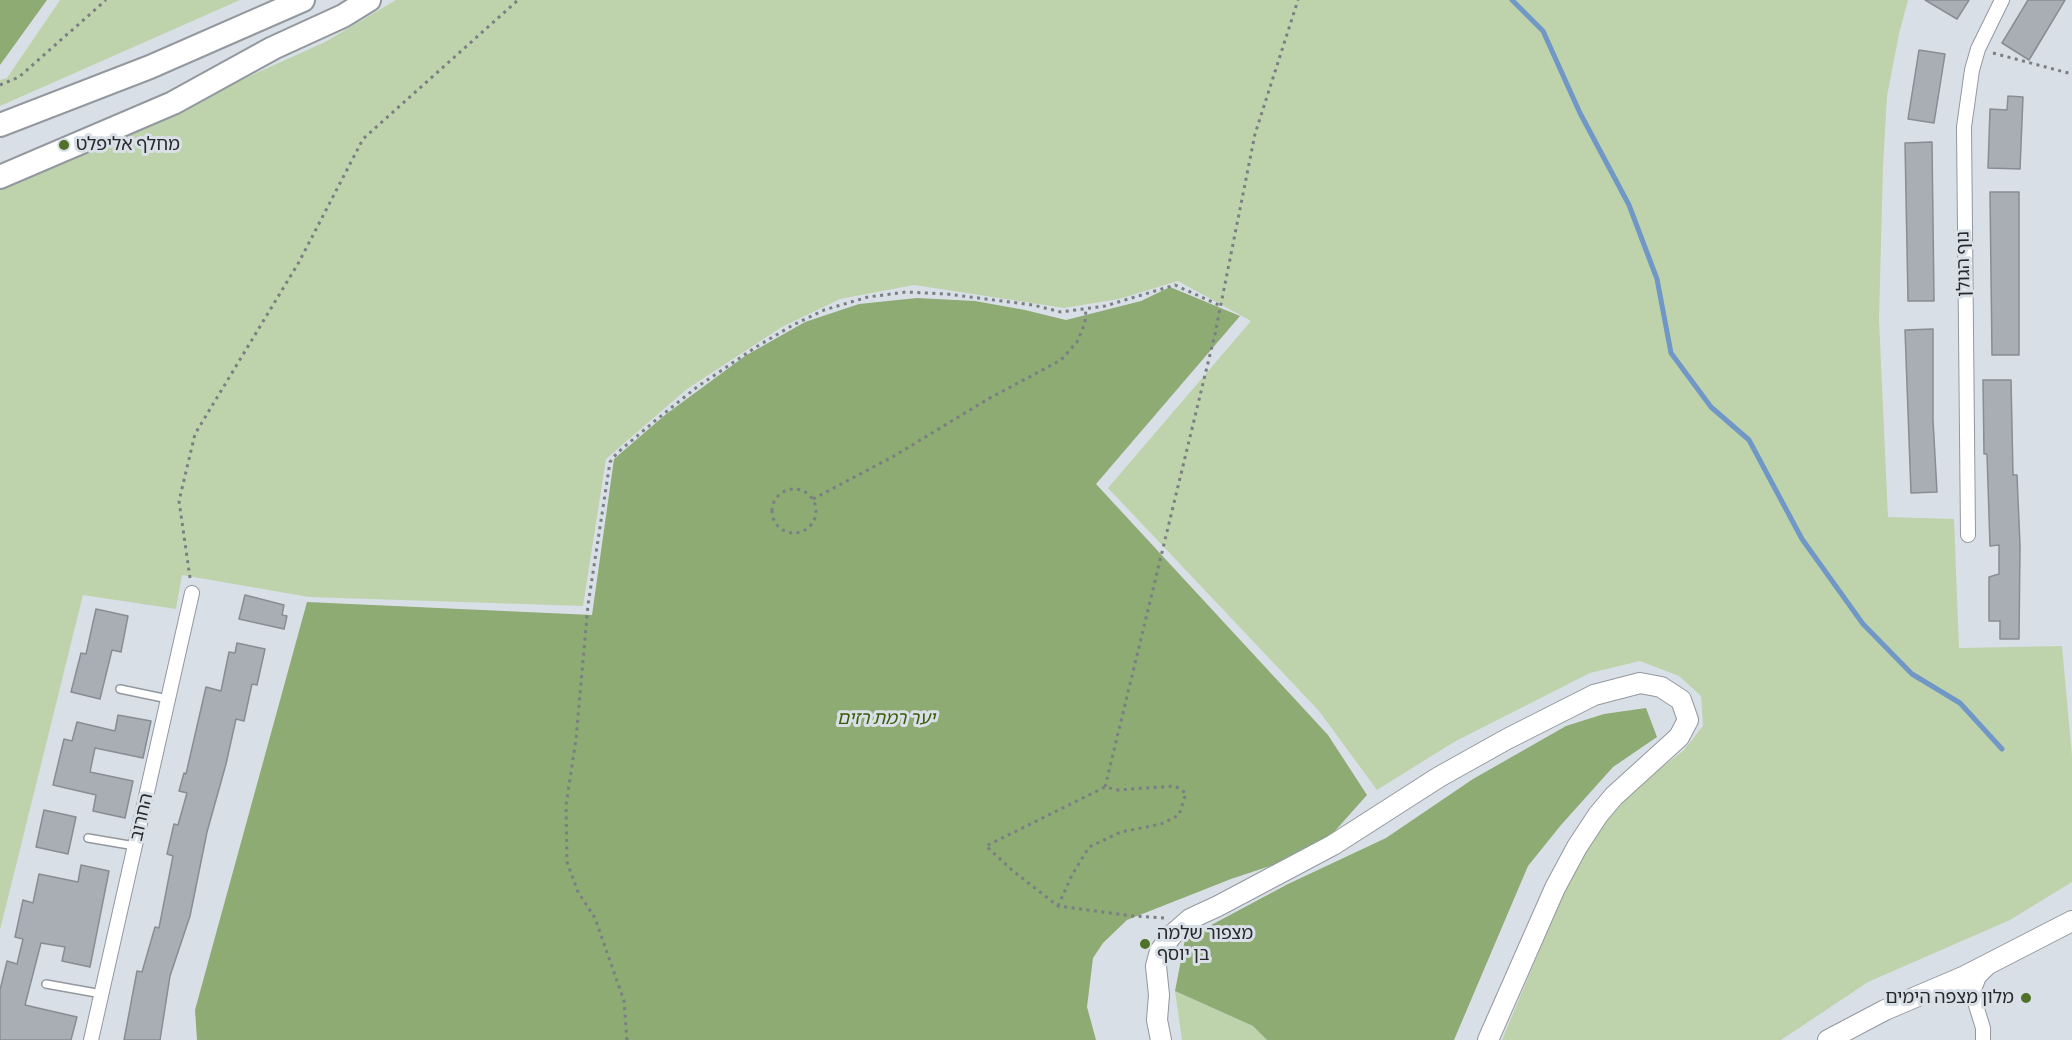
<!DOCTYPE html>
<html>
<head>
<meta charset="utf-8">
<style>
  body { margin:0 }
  canvas { display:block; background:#d9dfe6 }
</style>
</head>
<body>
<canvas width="2072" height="1040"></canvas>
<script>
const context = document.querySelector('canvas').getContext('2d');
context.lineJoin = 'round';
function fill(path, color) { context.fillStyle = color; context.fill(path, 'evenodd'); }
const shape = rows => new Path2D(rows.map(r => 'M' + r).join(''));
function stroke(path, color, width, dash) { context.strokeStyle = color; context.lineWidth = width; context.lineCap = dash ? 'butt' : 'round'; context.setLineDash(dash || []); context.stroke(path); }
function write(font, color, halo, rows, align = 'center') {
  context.font = font + ' Bitter,"Noto Sans Hebrew",serif'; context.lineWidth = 6; context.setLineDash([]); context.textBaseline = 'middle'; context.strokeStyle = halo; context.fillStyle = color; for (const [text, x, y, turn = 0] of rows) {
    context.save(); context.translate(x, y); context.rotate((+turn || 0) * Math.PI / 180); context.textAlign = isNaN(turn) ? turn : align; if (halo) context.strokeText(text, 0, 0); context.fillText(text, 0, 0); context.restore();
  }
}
const green = shape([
  [60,0,240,0,0,106,0,80,7,78],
  [396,0,1908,0,1899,34,1887,96,1883,167,1879,319,1888,517,1954,519,1959,648,2062,646,2072,756,2072,882,2010,920,1868,982,1781,1040,1502,1040,1575,865,1604,822,1646,779,1683,751,1703,726,1701,696,1679,676,1640,661,1590,673,1454,742,1377,790,1319,711,1108,488,1251,321,1178,281,1119,299,1064,308,914,285,840,299,782,327,687,389,606,459,583,606,309,597,182,575,176,609,83,595,0,930,0,189,325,42],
  [1175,991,1253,1026,1267,1040,1182,1040]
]);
const forest = shape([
  [0,0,47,0,0,65],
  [1170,287,1240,316,1096,484,1328,735,1367,795,1326,841,1291,859,1231,879,1127,920,1103,943,1093,958,1087,1007,1096,1040,197,1040,195,1010,307,602,592,615,614,459,665,415,745,356,805,322,859,304,917,298,975,301,1025,310,1066,320,1141,301],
  [1646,708,1657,737,1613,767,1561,825,1528,866,1454,1040,1267,1040,1253,1026,1175,991,1185,939,1288,884,1386,838,1473,779,1566,726,1604,714]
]);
const stream = shape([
  [1512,0,1543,31,1580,113,1629,205,1657,279,1671,353,1711,407,1749,440,1802,539,1863,624,1912,674,1960,703,2002,749]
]);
const building = shape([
  [1925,0,1969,0,1957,19,1925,0],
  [2028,0,2065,0,2029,60,2002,43,2028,0],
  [1919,50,1945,54,1934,123,1908,119,1919,50],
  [2008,96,2023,97,2020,169,1988,168,1990,109,2007,110,2008,96],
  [1932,142,1934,301,1908,301,1905,143,1932,142],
  [1990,192,2019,192,2019,355,1992,355,1990,192],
  [1933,329,1933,420,1937,492,1911,493,1905,330,1933,329],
  [1983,380,2011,380,2013,475,2017,475,2020,545,2019,639,2000,639,2000,621,1989,621,1989,577,1999,574,1999,545,1990,546,1987,454,1984,454,1983,380],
  [245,595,284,605,282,615,287,616,284,629,239,619,245,595],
  [96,609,128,616,121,652,112,650,100,699,71,692,81,653,86,654,96,609],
  [237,643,265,649,257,685,252,684,244,721,236,719,226,764,207,832,190,916,170,976,160,1040,124,1040,137,971,142,972,155,927,159,928,173,856,167,854,174,824,178,825,187,793,179,791,184,773,186,774,206,687,221,691,229,652,235,653,237,643],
  [118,715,151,721,143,758,95,748,90,772,133,781,125,818,93,811,96,795,53,785,64,739,72,741,77,722,115,731,118,715],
  [44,810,76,817,68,854,36,847,44,810],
  [81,865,109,871,90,967,62,961,65,947,41,943,25,1005,77,1017,71,1040,0,1040,0,990,7,961,17,964,23,939,15,937,23,900,33,903,39,874,78,882,81,865]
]);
const path = shape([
  [1993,53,2072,74],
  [0,85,19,77,106,0],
  '772 511a22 22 0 1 1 44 0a22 22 0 1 1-44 0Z',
  [813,499,894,456,988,399,1061,360,1077,342,1085,323,1086,308],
  [190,578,179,501,195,434,299,262,363,139,518,0],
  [1105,787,1215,334,1255,134,1298,0],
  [1058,906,1072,875,1089,847,1121,832,1161,824,1179,815,1186,793,1175,786,1118,790,1105,787,986,846,1013,871,1058,906,1133,916,1165,918],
  [627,1040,624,1001,595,918,578,892,567,862,566,805,576,739,588,605,610,462,617,453,656,420,697,387,756,347,793,325,824,310,868,297,906,292,947,294,1033,305,1061,312,1105,306,1175,285,1221,306]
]);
const service = shape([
  [120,689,168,699],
  [88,838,135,846],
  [46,984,102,994]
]);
const minor = shape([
  [1968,535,1964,127,1972,70,1978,49,2002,0],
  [1970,986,1983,1028,1983,1040],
  [1943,987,1956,988,1973,992,1979,977,1989,967],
  [91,1040,192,593]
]);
const secondary = shape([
  [1161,1040,1157,1020,1159,995,1156,966,1160,951,1173,934,1190,919,1218,906,1333,845,1439,777,1507,739,1594,695,1640,683,1661,687,1681,700,1688,720,1679,737,1614,796,1598,815,1577,847,1555,888,1488,1040],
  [1828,1040,1885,1010,1965,976,2072,921]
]);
const trunk = shape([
  [0,125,150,67,303,0],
  [0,177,173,103,273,48,343,16,369,0]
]);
const markers = [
  [64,145,6,"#4f7129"],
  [1145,944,6,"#4f7129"],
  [2026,998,6,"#4f7129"]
];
const poiNames = [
  ["מחלף אליפלט",76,145],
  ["מצפור שלמה",1157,934],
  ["בן יוסף",1157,955],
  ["מלון מצפה הימים",2014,998,"right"]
];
const streetNames = [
  ["נוף הגולן",1964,264,-91],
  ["החרוב",142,817,-77]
];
const parkNames = [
  ["יער רמת רזים",886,719]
];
fill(green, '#bed3ac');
fill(forest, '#8eab74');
stroke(stream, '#7097c6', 5);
fill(building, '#a8aeb4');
stroke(building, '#888d94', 1.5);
stroke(service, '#93989f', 10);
stroke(minor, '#93989f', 16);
stroke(secondary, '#93989f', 22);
stroke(trunk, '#93989f', 26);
stroke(path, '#7b7e83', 3, [3, 4.5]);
stroke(service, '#fff', 7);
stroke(minor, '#fff', 14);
stroke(secondary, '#fff', 20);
stroke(trunk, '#fff', 22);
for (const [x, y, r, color] of markers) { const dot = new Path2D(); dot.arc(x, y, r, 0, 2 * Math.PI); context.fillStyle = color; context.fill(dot); stroke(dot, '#d9dfe6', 2); }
write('18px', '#25272a', '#d9dfe6', poiNames, 'left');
write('18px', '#25272a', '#d9dfe6', streetNames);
write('italic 18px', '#3a5c09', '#d9dfe6', parkNames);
</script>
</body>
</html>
